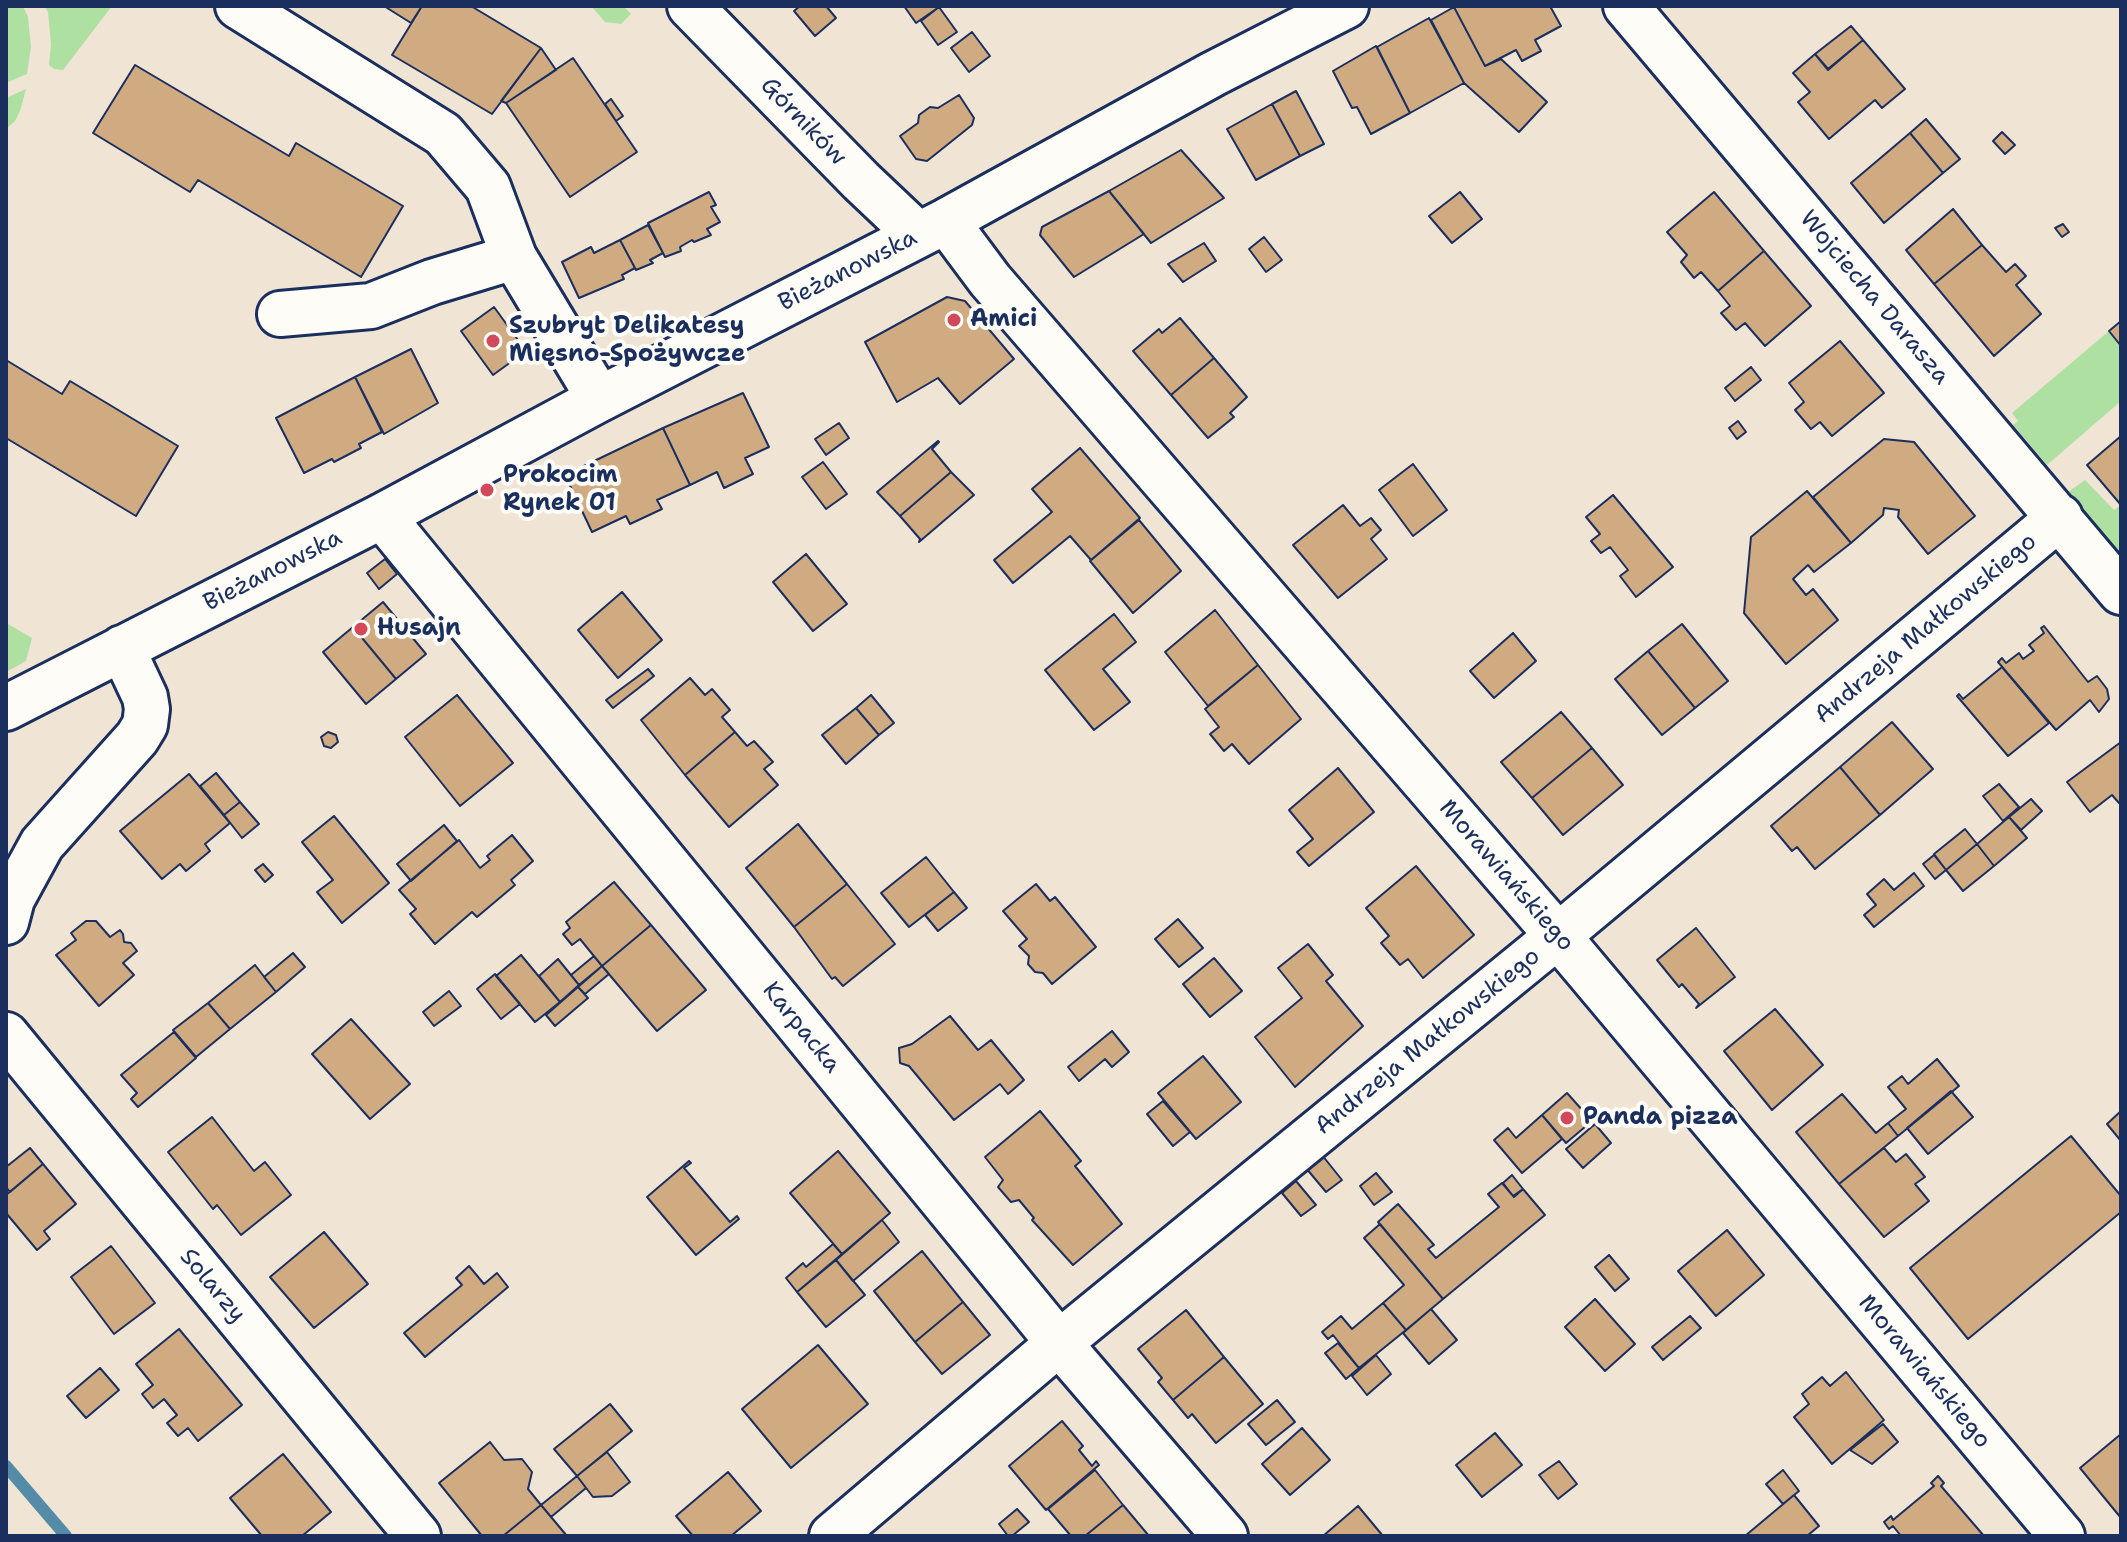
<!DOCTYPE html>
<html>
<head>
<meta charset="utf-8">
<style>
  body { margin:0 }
  #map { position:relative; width:2127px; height:1542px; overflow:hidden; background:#f0e4d4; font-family:"Shantell Sans",sans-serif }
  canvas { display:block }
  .frame { position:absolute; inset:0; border:8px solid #1b2f5e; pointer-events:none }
</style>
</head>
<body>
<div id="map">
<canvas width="2127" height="1542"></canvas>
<div class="frame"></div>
</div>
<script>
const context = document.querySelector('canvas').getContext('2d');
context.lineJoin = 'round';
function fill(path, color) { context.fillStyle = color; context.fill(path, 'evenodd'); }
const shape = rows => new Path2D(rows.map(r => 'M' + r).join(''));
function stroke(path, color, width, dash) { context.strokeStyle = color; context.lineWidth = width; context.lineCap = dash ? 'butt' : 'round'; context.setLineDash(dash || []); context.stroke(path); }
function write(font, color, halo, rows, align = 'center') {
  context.font = font + ' "Shantell Sans",sans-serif'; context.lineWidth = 8; context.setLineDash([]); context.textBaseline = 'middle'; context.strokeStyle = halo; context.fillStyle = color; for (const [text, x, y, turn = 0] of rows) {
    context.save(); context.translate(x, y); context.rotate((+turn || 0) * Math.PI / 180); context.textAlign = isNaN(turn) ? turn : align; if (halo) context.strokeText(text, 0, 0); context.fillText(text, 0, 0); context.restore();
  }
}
const green = shape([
  [6,6,23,6,28,17,31,47,27,74,6,83],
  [44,6,112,6,63,70,54,69,49,65,51,45,48,12],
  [591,6,623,6,631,14,621,24,605,22],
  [26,89,20,111,15,121,6,129,6,98],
  [2109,331,2121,346,2121,401,2047,465,2013,425,2018,421,2012,413],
  [2085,480,2114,510,2121,505,2121,554,2068,492],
  [6,623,32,638,26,661,6,672]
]);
const stream = shape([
  [6,1466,66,1536]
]);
const building = shape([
  [384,6,422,6,411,23,384,6],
  [422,6,471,6,541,48,492,114,392,55,422,6],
  [800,6,826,6,836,18,815,36,794,11,800,6],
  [904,6,938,6,939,7,916,23,904,6],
  [1456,6,1550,6,1561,26,1535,40,1541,51,1522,61,1516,50,1485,66,1454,7,1456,6],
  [939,7,957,32,938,45,921,21,939,7],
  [1454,7,1485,66,1501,59,1547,102,1519,132,1464,83,1431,20,1454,7],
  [1429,18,1464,83,1410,113,1377,47,1429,18],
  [1851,26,1863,40,1828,69,1815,54,1851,26],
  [972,32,990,56,969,72,951,48,972,32],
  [1863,40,1905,89,1882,108,1875,100,1829,139,1798,102,1810,92,1793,73,1815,54,1828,70,1863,40],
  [1376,46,1410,113,1371,134,1357,107,1352,108,1333,71,1376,46],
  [541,48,556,70,506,103,501,101,541,48],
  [573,58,637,152,570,197,506,103,573,58],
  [135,65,289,156,296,143,403,206,361,277,198,180,190,192,93,133,135,65],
  [1296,91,1324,144,1300,156,1272,104,1296,91],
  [959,95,974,118,972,125,927,161,916,159,900,136,918,123,919,115,930,107,938,108,959,95],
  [611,99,623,116,616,121,605,104,611,99],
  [1272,104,1300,156,1256,180,1227,129,1272,104],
  [1926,119,1960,159,1943,173,1910,133,1926,119],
  [2002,132,2015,145,2005,154,1993,141,2002,132],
  [1910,133,1943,173,1884,223,1851,183,1910,133],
  [1181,150,1224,198,1151,243,1109,191,1181,150],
  [1109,191,1144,234,1074,277,1040,235,1042,227,1109,191],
  [709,192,716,205,711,207,720,222,707,229,711,235,694,242,692,240,680,247,681,251,665,257,648,223,709,192],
  [1460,192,1482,219,1452,243,1429,216,1460,192],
  [1714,192,1764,251,1718,291,1701,272,1694,278,1681,262,1687,255,1667,232,1714,192],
  [1953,209,1982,245,1934,284,1906,250,1953,209],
  [2063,224,2069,232,2062,237,2055,228,2063,224],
  [648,225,663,253,650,260,653,263,636,270,620,240,648,225],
  [1264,237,1282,260,1266,272,1249,249,1264,237],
  [620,240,635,268,622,275,624,279,579,298,562,262,591,247,594,253,620,240],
  [1204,243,1216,261,1183,282,1168,264,1204,243],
  [1982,245,2006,272,2015,264,2026,276,2016,285,2041,314,1994,356,1934,284,1982,245],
  [1764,251,1811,306,1765,346,1745,323,1736,330,1721,313,1730,306,1718,291,1764,251],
  [947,297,965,301,1014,359,960,404,938,378,897,402,865,342,947,297],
  [494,307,526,351,493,375,461,331,494,307],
  [1180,318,1214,358,1171,395,1133,351,1159,329,1162,333,1180,318],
  [2121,321,2121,346,2109,331,2121,321],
  [1840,341,1884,393,1832,436,1820,422,1811,429,1795,410,1804,402,1789,383,1840,341],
  [411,349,438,403,384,434,355,377,411,349],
  [1214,358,1247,397,1230,413,1234,417,1208,438,1171,395,1214,358],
  [6,360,62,394,70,381,178,446,136,516,6,438,6,360],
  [1751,367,1761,380,1735,401,1725,388,1751,367],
  [355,377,382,432,359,444,361,448,334,462,332,459,304,473,276,418,355,377],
  [743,393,769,447,745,458,753,474,724,488,717,472,690,485,663,428,743,393],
  [1738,421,1746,432,1737,439,1729,428,1738,421],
  [839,423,849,438,826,455,815,439,839,423],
  [663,428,690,485,657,500,662,509,630,524,626,516,592,532,565,475,663,428],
  [2121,436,2121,505,2087,465,2121,436],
  [1884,439,1914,442,1975,516,1928,554,1898,517,1899,510,1884,508,1883,515,1851,543,1813,497,1884,439],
  [938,441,939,442,932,449,951,472,900,516,877,492,938,441],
  [1080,448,1140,518,1091,560,1070,536,1013,583,994,560,1052,512,1032,489,1080,448],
  [823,462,847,494,826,509,802,477,823,462],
  [1413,464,1447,510,1413,536,1379,490,1413,464],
  [951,472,974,495,919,542,920,539,900,516,951,472],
  [1807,491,1851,543,1814,572,1808,565,1793,579,1806,595,1813,589,1838,620,1786,664,1744,613,1751,537,1807,491],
  [1613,495,1673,567,1636,597,1620,576,1628,570,1610,547,1601,553,1591,541,1600,534,1586,517,1613,495],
  [1343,505,1360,526,1371,518,1381,530,1371,539,1387,559,1338,598,1293,545,1343,505],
  [1139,520,1181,571,1133,613,1090,561,1139,520],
  [806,554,847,604,813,631,773,582,806,554],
  [385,559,397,574,379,589,367,573,385,559],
  [622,592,662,640,618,678,578,630,622,592],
  [383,602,426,654,396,679,353,627,383,602],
  [1215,610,1258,665,1208,706,1165,652,1215,610],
  [1114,614,1136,642,1103,669,1130,702,1094,730,1045,670,1114,614],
  [1682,624,1728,681,1695,708,1648,651,1682,624],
  [2044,626,2088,682,2097,676,2107,689,2109,699,2099,712,2090,700,2056,730,1998,662,2002,658,2006,663,2019,653,2023,659,2034,651,2029,645,2044,633,2041,628,2044,626],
  [353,627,396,679,366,704,323,652,353,627],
  [1513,633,1536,661,1494,698,1470,671,1513,633],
  [1648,651,1695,708,1662,735,1615,679,1648,651],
  [1258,665,1301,719,1249,764,1232,744,1224,751,1210,734,1219,727,1205,709,1258,665],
  [2002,667,2049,723,2008,756,1957,696,1959,694,1963,699,2002,667],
  [648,669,654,676,613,708,606,700,648,669],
  [690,678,705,695,712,689,730,710,722,717,735,732,685,775,641,720,690,678],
  [457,695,513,763,460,806,405,737,457,695],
  [871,695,894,723,879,735,856,708,871,695],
  [856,708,879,735,846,764,822,735,856,708],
  [1561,712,1592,748,1532,798,1501,762,1561,712],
  [1892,722,1933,769,1880,815,1840,767,1892,722],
  [328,732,336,735,338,742,331,748,324,746,321,737,328,732],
  [735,732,747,746,754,741,773,762,764,769,778,785,729,827,685,775,735,732],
  [2121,742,2121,801,2119,803,2112,795,2090,812,2067,782,2121,742],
  [1592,748,1623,785,1563,835,1532,798,1592,748],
  [1840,767,1880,815,1815,869,1797,847,1792,851,1771,826,1840,767],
  [1338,768,1374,812,1309,866,1297,852,1313,839,1289,810,1338,768],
  [216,773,240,802,224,815,200,786,216,773],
  [189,774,230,823,205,844,210,851,186,871,180,864,162,879,120,831,189,774],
  [1999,784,2019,807,2003,821,1983,796,1999,784],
  [2031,799,2042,811,2021,830,2009,817,2031,799],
  [240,802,259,824,242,838,224,815,240,802],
  [334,816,389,883,342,923,317,892,333,880,302,842,334,816],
  [2009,817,2027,838,1994,866,1977,844,2009,817],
  [798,824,847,884,794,927,746,868,798,824],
  [444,825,457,841,411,881,397,864,444,825],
  [1965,829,1977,844,1946,870,1934,854,1965,829],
  [512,835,533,861,511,880,515,885,477,917,472,912,435,944,410,914,416,909,399,890,459,840,480,868,490,860,487,856,512,835],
  [1977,844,1994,866,1963,891,1946,870,1977,844],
  [1934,855,1946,870,1935,879,1923,864,1934,855],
  [926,857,954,892,909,927,881,893,926,857],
  [263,864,273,875,265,882,255,870,263,864],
  [1416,866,1474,935,1423,978,1408,959,1400,965,1381,943,1389,936,1366,908,1416,866],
  [1914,873,1924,886,1874,927,1864,915,1876,905,1867,894,1884,879,1894,890,1914,873],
  [614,882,651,925,602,966,580,939,572,945,563,934,570,928,566,922,614,882],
  [847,884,895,944,843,986,835,977,832,979,794,927,847,884],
  [1036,884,1050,901,1055,897,1096,947,1052,984,1043,973,1035,972,1028,964,1029,956,1019,946,1027,939,1003,911,1036,884],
  [954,892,967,908,938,931,925,915,954,892],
  [1178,919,1203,948,1179,967,1155,939,1178,919],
  [86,921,96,921,110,937,120,930,123,934,124,942,131,943,137,951,123,963,134,975,99,1006,56,955,76,940,71,933,86,921],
  [651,925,706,990,657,1031,602,966,651,925],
  [1696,928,1735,977,1696,1008,1699,1004,1682,984,1679,987,1657,960,1696,928],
  [1308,944,1333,975,1326,981,1363,1026,1295,1087,1255,1037,1302,998,1278,968,1308,944],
  [293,953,305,967,276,992,264,977,293,953],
  [521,955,560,1002,535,1022,496,976,521,955],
  [594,956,602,966,579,985,571,975,594,956],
  [1214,958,1242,991,1210,1017,1183,984,1214,958],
  [558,959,579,985,560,1002,539,976,558,959],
  [255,965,276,992,230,1029,208,1003,255,965],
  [602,966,609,974,585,994,578,987,602,966],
  [495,974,520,1004,501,1019,477,989,495,974],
  [578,987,588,998,555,1026,546,1015,578,987],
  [449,991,461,1006,434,1026,423,1012,449,991],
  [208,1003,230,1029,196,1057,173,1030,208,1003],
  [1775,1009,1823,1065,1772,1110,1724,1051,1775,1009],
  [950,1016,978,1050,991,1040,1024,1080,1008,1094,1000,1084,954,1120,909,1066,900,1063,899,1048,912,1044,950,1016],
  [351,1019,410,1084,370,1119,312,1054,351,1019],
  [1112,1031,1129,1052,1112,1067,1105,1059,1079,1081,1068,1067,1112,1031],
  [174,1032,196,1058,138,1107,131,1099,137,1093,121,1075,174,1032],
  [1203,1056,1241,1102,1196,1139,1158,1093,1203,1056],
  [1937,1059,1959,1086,1898,1136,1888,1123,1906,1109,1888,1087,1902,1076,1908,1084,1937,1059],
  [1951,1091,1973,1117,1928,1154,1907,1128,1951,1091],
  [1567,1093,1592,1121,1566,1143,1542,1115,1567,1093],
  [1842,1094,1876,1133,1888,1123,1898,1136,1839,1184,1796,1132,1842,1094],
  [1163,1101,1190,1132,1173,1146,1147,1114,1163,1101],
  [1040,1111,1081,1161,1075,1166,1122,1224,1073,1265,1032,1220,1034,1218,1019,1200,1011,1202,998,1187,1003,1180,985,1157,1040,1111],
  [2121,1111,2121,1141,2107,1124,2121,1111],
  [1542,1115,1562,1139,1522,1173,1494,1140,1508,1128,1516,1138,1542,1115],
  [212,1117,254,1171,265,1162,291,1195,241,1235,217,1205,213,1209,168,1152,212,1117],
  [1595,1124,1611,1143,1583,1168,1566,1149,1595,1124],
  [2071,1136,2121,1196,2121,1212,1968,1339,1910,1268,2071,1136],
  [30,1148,43,1164,10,1192,6,1187,6,1167,30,1148],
  [1884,1148,1896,1162,1906,1154,1925,1177,1915,1184,1929,1201,1884,1237,1839,1184,1884,1148],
  [838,1151,890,1213,842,1254,790,1193,838,1151],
  [1322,1155,1342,1180,1326,1192,1306,1168,1322,1155],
  [689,1161,691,1163,684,1168,730,1222,737,1216,739,1219,696,1255,647,1197,689,1161],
  [43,1164,76,1204,44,1231,50,1239,37,1250,6,1213,6,1195,43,1164],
  [1376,1173,1392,1192,1374,1205,1360,1186,1376,1173],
  [1512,1175,1523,1189,1513,1196,1503,1183,1512,1175],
  [1296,1181,1316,1205,1301,1216,1282,1193,1296,1181],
  [1502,1183,1514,1197,1523,1189,1545,1215,1443,1299,1378,1222,1398,1204,1434,1245,1428,1249,1436,1258,1499,1207,1488,1194,1502,1183],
  [882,1220,899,1242,853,1281,836,1260,882,1220],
  [1380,1224,1443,1299,1406,1330,1383,1303,1404,1285,1364,1238,1380,1224],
  [1727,1230,1764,1275,1716,1316,1678,1271,1727,1230],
  [324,1232,368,1284,314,1328,270,1277,324,1232],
  [833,1244,842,1254,797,1292,786,1278,803,1263,806,1267,833,1244],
  [111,1246,155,1303,114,1334,71,1277,111,1246],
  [922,1251,963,1302,915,1342,874,1291,922,1251],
  [1609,1255,1629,1279,1615,1291,1595,1267,1609,1255],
  [836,1260,865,1295,826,1327,797,1292,836,1260],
  [469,1266,484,1284,497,1273,508,1287,425,1357,404,1333,462,1285,456,1278,469,1266],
  [1595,1299,1635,1344,1605,1371,1565,1327,1595,1299],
  [963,1302,990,1335,942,1374,915,1342,963,1302],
  [1383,1303,1406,1330,1359,1368,1333,1335,1328,1339,1322,1332,1341,1316,1352,1329,1383,1303],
  [1431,1309,1457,1340,1429,1364,1403,1333,1431,1309],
  [1186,1310,1224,1357,1173,1400,1158,1382,1162,1378,1138,1349,1186,1310],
  [1690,1316,1701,1328,1663,1360,1652,1347,1690,1316],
  [179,1329,242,1405,198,1441,188,1428,178,1436,167,1423,177,1415,164,1399,153,1408,142,1394,153,1385,136,1364,179,1329],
  [1338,1343,1359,1368,1346,1379,1325,1353,1338,1343],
  [818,1345,868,1404,791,1468,742,1409,818,1345],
  [1376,1355,1391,1374,1367,1395,1352,1376,1376,1355],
  [1224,1357,1263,1404,1216,1443,1192,1414,1188,1418,1173,1400,1224,1357],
  [100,1368,119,1390,86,1418,67,1396,100,1368],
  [1846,1372,1884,1420,1832,1464,1794,1417,1809,1404,1802,1394,1822,1377,1830,1386,1846,1372],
  [1277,1400,1295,1422,1266,1445,1248,1424,1277,1400],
  [610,1404,632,1431,577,1476,554,1449,610,1404],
  [1062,1421,1083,1446,1079,1450,1092,1466,1096,1461,1099,1465,1046,1510,1009,1466,1062,1421],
  [1883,1424,1898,1442,1872,1464,1850,1450,1883,1424],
  [1302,1428,1330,1460,1290,1495,1262,1464,1302,1428],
  [1495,1433,1522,1465,1482,1497,1456,1465,1495,1433],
  [2121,1434,2121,1518,2080,1468,2121,1434],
  [490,1442,504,1460,522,1459,532,1472,528,1489,541,1505,503,1536,482,1536,439,1483,490,1442],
  [607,1452,630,1482,612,1496,593,1497,577,1476,607,1452],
  [283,1454,331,1512,302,1536,262,1536,230,1498,283,1454],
  [1559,1461,1577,1484,1558,1499,1539,1475,1559,1461],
  [1095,1470,1123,1505,1085,1536,1071,1536,1048,1509,1095,1470],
  [1783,1470,1799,1491,1783,1504,1766,1484,1783,1470],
  [728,1472,761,1511,731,1536,693,1536,676,1516,728,1472],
  [577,1476,586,1488,551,1517,541,1505,577,1476],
  [1938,1476,1944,1483,1941,1486,1984,1536,1901,1536,1893,1526,1889,1529,1884,1522,1891,1516,1893,1520,1934,1486,1931,1483,1938,1476],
  [1794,1495,1819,1526,1807,1536,1745,1536,1794,1495],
  [541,1505,567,1536,503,1536,541,1505],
  [1123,1505,1149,1536,1085,1536,1123,1505],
  [1358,1506,1383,1536,1323,1536,1358,1506],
  [1017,1509,1029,1522,1012,1536,1008,1536,999,1524,1017,1509]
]);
const minor = shape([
  [238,6,443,134,488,187,514,257],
  [690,6,861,181,918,235],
  [1626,6,2121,592],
  [946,221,990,280,1558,936,2062,1536],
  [280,314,371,306,432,282,514,257,588,380,596,401],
  [382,516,1059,1343,1225,1536],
  [6,708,382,516,596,401,946,221,1213,74,1346,6],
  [6,922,12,899,42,844,137,738,145,725,147,709,145,697,122,648],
  [6,1035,418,1536],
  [832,1536,1059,1343,1571,925,2060,517]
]);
const markers = [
  [954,320,8,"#d1495b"],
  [493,341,8,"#d1495b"],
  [487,490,8,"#d1495b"],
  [361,629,8,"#d1495b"],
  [1567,1118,8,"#d1495b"]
];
const streetNames = [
  ["Górników",803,122,46],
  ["Bieżanowska",848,271,-27],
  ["Wojciecha Darasza",1874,298,50],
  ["Bieżanowska",273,571,-27],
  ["Andrzeja Małkowskiego",1926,629,-40],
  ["Morawiańskiego",1506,876,49],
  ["Karpacka",801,1028,51],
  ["Andrzeja Małkowskiego",1428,1042,-39],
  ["Solarzy",212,1286,50],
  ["Morawiańskiego",1924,1372,50]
];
const poiNames = [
  ["Amici",970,320],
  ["Szubryt Delikatesy",509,327],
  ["Mięsno-Spożywcze",509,355],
  ["Prokocim",503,476],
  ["Rynek 01",503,504],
  ["Husajn",377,629],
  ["Panda pizza",1583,1118]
];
fill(green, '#aee1a1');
stroke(stream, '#548ba6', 12);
fill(building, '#d0ab82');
stroke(building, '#1b2f5e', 2);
stroke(minor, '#1b2f5e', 50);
stroke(minor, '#fdfcf7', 44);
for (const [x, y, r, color] of markers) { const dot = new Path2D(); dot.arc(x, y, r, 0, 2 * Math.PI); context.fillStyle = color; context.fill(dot); stroke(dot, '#fdfcf7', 3); }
write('24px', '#1b2f5e', '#fdfcf7', streetNames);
write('bold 24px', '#1b2f5e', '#fdfcf7', poiNames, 'left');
</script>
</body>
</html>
